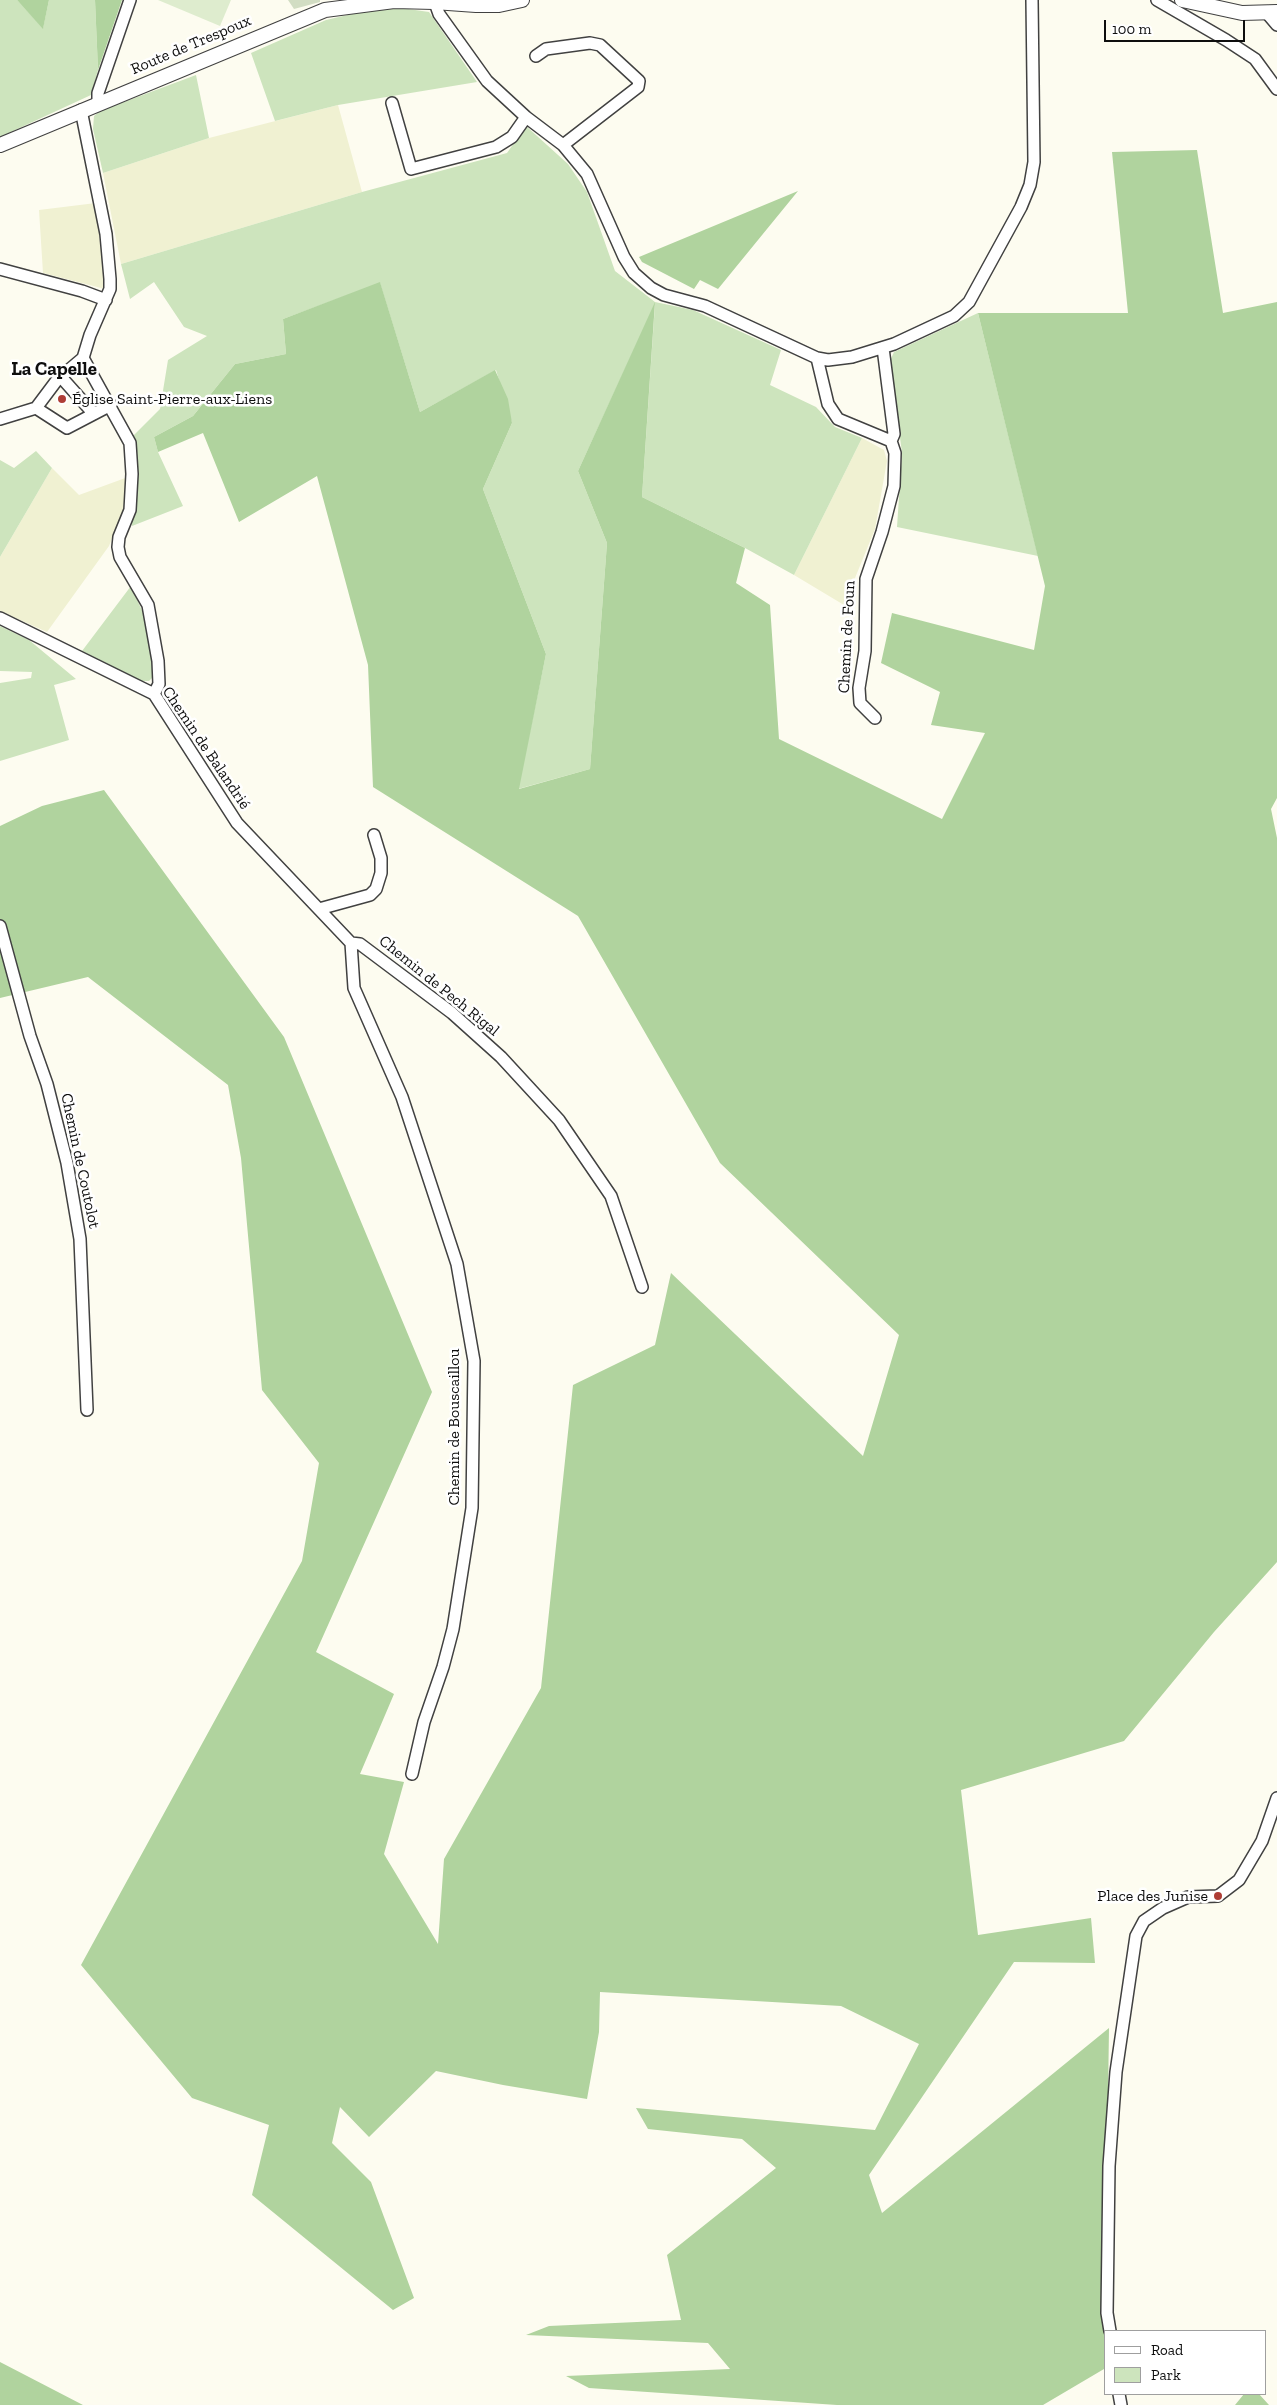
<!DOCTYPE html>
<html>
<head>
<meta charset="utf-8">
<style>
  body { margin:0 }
  #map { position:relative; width:1277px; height:2405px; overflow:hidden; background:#fdfcf0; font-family:"Zilla Slab",serif }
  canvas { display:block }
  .legend { position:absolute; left:1104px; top:2330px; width:162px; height:65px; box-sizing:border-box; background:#fff; border:1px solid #9f9f9f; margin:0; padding:6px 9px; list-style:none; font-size:15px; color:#0e0e0e }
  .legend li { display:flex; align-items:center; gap:10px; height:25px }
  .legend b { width:25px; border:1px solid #9f9f9f }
  .scale { position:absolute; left:1104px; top:20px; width:141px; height:22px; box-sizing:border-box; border:2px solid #0e0e0e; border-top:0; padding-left:6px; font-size:15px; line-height:18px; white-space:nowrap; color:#0e0e0e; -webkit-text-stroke:4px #fff; paint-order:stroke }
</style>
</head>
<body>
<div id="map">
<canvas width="1277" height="2405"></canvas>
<ul class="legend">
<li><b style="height:6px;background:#fff"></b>Road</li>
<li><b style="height:14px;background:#cde4bd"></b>Park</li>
</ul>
<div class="scale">100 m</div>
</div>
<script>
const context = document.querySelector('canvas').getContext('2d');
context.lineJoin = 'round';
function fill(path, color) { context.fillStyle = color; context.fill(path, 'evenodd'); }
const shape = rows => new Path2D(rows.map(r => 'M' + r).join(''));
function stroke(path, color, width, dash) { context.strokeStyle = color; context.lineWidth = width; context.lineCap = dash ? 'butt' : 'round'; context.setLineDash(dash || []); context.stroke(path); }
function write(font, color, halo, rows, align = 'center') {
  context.font = font + ' "Zilla Slab",serif'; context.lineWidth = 5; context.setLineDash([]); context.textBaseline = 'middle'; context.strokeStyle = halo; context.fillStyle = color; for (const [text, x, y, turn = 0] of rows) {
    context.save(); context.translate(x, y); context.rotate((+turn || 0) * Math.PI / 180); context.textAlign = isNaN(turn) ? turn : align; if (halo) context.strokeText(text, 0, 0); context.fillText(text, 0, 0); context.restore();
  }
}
const farmland = shape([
  [338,105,362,192,121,264,103,173,209,138],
  [96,203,105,289,43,273,39,210],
  [862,438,884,450,887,461,875,529,844,605,794,575],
  [52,468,79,495,128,477,123,510,109,546,47,632,0,611,0,557]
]);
const green = shape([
  [0,0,17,0,43,28,49,0,95,0,98,70,91,95,0,137],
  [401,8,429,12,477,82,338,105,275,121,251,53,326,20,369,10],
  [196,75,209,138,103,173,93,129,94,116,100,111],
  [526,126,568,164,587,192,615,271,655,302,693,310,781,350,770,385,816,407,835,427,862,438,794,575,745,548,642,497,655,304,578,471,607,543,590,769,518,789,546,654,483,489,512,423,496,370,420,412,380,283,283,319,286,354,235,364,193,416,154,437,158,452,183,506,132,526,133,436,160,409,168,360,207,336,184,327,154,282,130,299,121,264,362,192,507,153],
  [978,313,1038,556,897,527,902,453,890,361,894,352],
  [36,451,52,468,0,557,0,460,14,468],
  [131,586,144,615,153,665,153,677,149,681,141,681,82,651],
  [0,626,29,640,76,679,54,685,69,740,0,761,0,683,31,678,32,672,0,671]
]);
const forest = shape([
  [17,0,49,0,43,29],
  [95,0,122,0,98,70],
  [1197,150,1223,313,1277,302,1277,798,1271,809,1277,838,1277,1562,1214,1632,1124,1741,961,1790,978,1935,1091,1918,1095,1963,1014,1962,869,2175,882,2213,1109,2028,1104,2369,1043,2405,837,2405,589,2388,566,2376,730,2369,708,2343,526,2335,549,2326,681,2320,667,2255,776,2168,742,2139,648,2129,636,2108,875,2130,919,2044,841,2006,600,1992,599,2032,587,2099,503,2085,436,2071,369,2137,340,2107,332,2143,371,2182,414,2298,393,2310,252,2195,269,2125,192,2098,81,1965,302,1561,319,1463,262,1390,241,1158,228,1085,88,977,0,998,0,826,42,806,104,790,284,1037,432,1392,316,1652,394,1694,360,1774,404,1782,384,1854,438,1944,444,1859,541,1688,573,1385,655,1345,671,1273,863,1456,899,1335,720,1163,578,916,373,787,368,665,317,476,239,522,203,433,158,452,154,437,193,416,235,364,286,354,283,319,380,282,420,412,495,370,508,399,512,423,483,489,546,654,519,789,590,769,607,543,578,471,655,302,642,497,745,548,736,583,770,605,779,739,942,819,985,733,931,725,940,692,881,663,892,613,1034,650,1045,586,978,313,1128,313,1112,152],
  [798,191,718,289,700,280,694,289,642,262,639,257],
  [0,2362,83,2405,0,2405],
  [1244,2394,1259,2394,1269,2405,1235,2405]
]);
const cemetery = shape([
  [288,0,320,0,320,2,294,9]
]);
const pitch = shape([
  [158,0,231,0,220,26]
]);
const minor = shape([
  [434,0,439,14,487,81,526,117,563,145,587,174,624,257,634,273,651,288,664,295,705,306,817,358,828,360,852,357,894,344,954,316,969,302,1021,207,1030,185,1034,162,1032,0],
  [1157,0,1226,40,1255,59,1277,89],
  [1266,12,1277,25],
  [536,56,546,49,590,43,600,45,639,81,638,87,563,145],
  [98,103,98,93,130,0],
  [392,103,411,169,496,147,512,137,526,117],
  [81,110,106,234,110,279,110,289,90,335,83,358,130,443,132,474,130,510,119,537,118,547,120,557,148,605,158,661,159,684,154,694],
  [0,269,82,291,106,300],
  [83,358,57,380,36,408,67,428,111,405],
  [817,358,828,404,838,419,891,441],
  [61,377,94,414],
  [0,419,36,408],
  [0,618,154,694,237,823,351,943],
  [875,718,860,703,859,688,865,651,866,579,882,532,894,486,895,453,891,441,894,434,883,348],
  [319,909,370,895,376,889,381,873,381,858,374,835],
  [0,926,30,1036,47,1084,67,1163,80,1239,87,1410],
  [351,943,354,988,402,1097,457,1264,474,1361,472,1508,453,1629,443,1667,424,1722,412,1774],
  [351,943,360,944,452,1013,501,1057,559,1120,611,1196,642,1287],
  [1110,2331,1107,2313,1109,2166,1116,2072,1136,1936,1144,1921,1163,1908,1188,1897,1218,1896,1239,1880,1262,1841,1277,1798],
  [1119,2394,1121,2405]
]);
const tertiary = shape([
  [1182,0,1242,13,1277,12],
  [0,145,325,10,394,1,434,2,476,5,499,5,522,0]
]);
const markers = [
  [62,399,5,"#ae3d35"],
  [1218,1896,5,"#ae3d35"]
];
const streetNames = [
  ["Route de Trespoux",191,45,-23],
  ["Chemin de Foun",847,637,-87],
  ["Chemin de Balandrié",206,748,56],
  ["Chemin de Pech Rigal",439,986,39],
  ["Chemin de Coutolot",80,1161,78],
  ["Chemin de Bouscaillou",454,1427,-90]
];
const poiNames = [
  ["Église Saint-Pierre-aux-Liens",72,399],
  ["Place des Junise",1208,1896,"right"]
];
const quarterNames = [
  ["La Capelle",54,370]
];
fill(farmland, '#f0f1d2');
fill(green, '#cde4bd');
fill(forest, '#b0d39e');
fill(cemetery, '#d2ddc3');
fill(pitch, '#deecce');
stroke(minor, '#414141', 14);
stroke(tertiary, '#414141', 16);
stroke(minor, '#fff', 11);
stroke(tertiary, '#fff', 14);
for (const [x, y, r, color] of markers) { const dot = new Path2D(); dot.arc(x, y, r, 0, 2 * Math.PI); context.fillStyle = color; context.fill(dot); stroke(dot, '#fff', 2); }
write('16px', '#0e0e0e', '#fff', streetNames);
write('16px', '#0e0e0e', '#fff', poiNames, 'left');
write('bold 19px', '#0e0e0e', '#fff', quarterNames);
</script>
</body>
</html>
